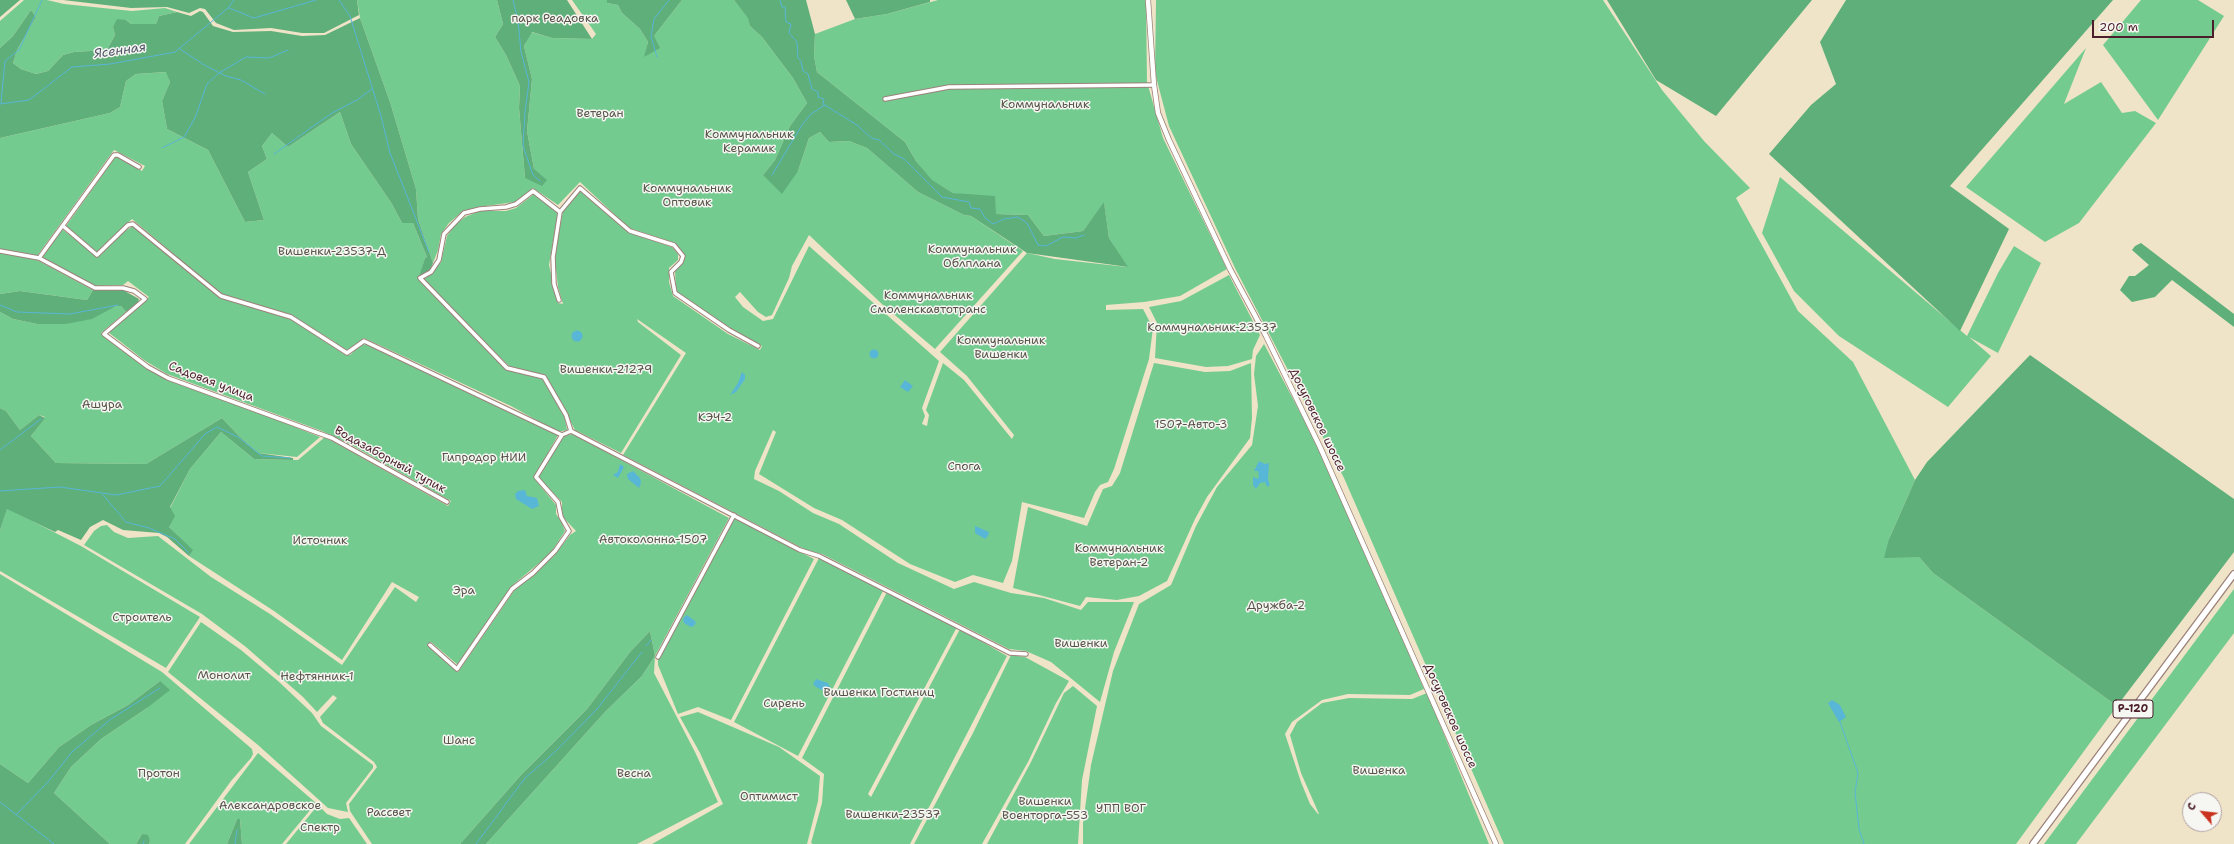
<!DOCTYPE html>
<html>
<head>
<meta charset="utf-8">
<style>
  body { margin:0 }
  #map { position:relative; width:2234px; height:844px; overflow:hidden; background:#efe4c8; font-family:"Shantell Sans",sans-serif }
  canvas { display:block }
  .north { position:absolute; left:2182px; top:792px; width:40px; height:40px; box-sizing:border-box; background:#f6f6f2; border:1px solid #b1a0a2; border-radius:50%; rotate:298deg; font-size:11px; font-weight:700; line-height:16px; text-align:center; color:#4a1f2b }
  .north::after { content:''; display:block; margin:auto; width:14px; height:18px; background:#c8321e; clip-path:polygon(50% 0,100% 100%,50% 72%,0 100%) }
  .scale { position:absolute; left:2092px; top:20px; width:122px; height:18px; box-sizing:border-box; border:2px solid #4a1f2b; border-top:0; padding-left:5px; font-size:12px; line-height:14px; white-space:nowrap; color:#4a1f2b; -webkit-text-stroke:3px #f6f6f2; paint-order:stroke }
</style>
</head>
<body>
<div id="map">
<canvas width="2234" height="844"></canvas>
<div class="north">С</div>
<div class="scale">200 m</div>
</div>
<script>
const context = document.querySelector('canvas').getContext('2d');
context.lineJoin = 'round';
function fill(path, color) { context.fillStyle = color; context.fill(path, 'evenodd'); }
const shape = rows => new Path2D(rows.map(r => 'M' + r).join(''));
function stroke(path, color, width, dash) { context.strokeStyle = color; context.lineWidth = width; context.lineCap = dash ? 'butt' : 'round'; context.setLineDash(dash || []); context.stroke(path); }
function write(font, color, halo, rows, align = 'center') {
  context.font = font + ' "Shantell Sans",sans-serif'; context.lineWidth = 3; context.setLineDash([]); context.textBaseline = 'middle'; context.strokeStyle = halo; context.fillStyle = color; for (const [text, x, y, turn = 0] of rows) {
    context.save(); context.translate(x, y); context.rotate((+turn || 0) * Math.PI / 180); context.textAlign = isNaN(turn) ? turn : align; if (halo) context.strokeText(text, 0, 0); context.fillText(text, 0, 0); context.restore();
  }
}
const green = shape([
  [24,0,47,0,64,4,132,11,165,8,177,12,159,16,156,24,131,24,126,20,113,27,115,35,107,50,74,52,63,55,48,71,36,74,21,69,13,63,17,50,36,17,31,10,13,36,0,48,0,21],
  [357,0,497,0,503,24,495,37,506,55,520,86,519,108,525,178,534,169,527,131,532,79,524,46,531,32,552,38,592,39,596,34,572,0,607,0,607,3,618,5,622,13,640,29,648,42,645,57,654,36,682,0,734,0,749,18,750,26,762,37,793,78,807,103,790,126,775,160,763,175,798,171,809,138,820,132,829,142,849,141,867,148,918,192,964,215,971,216,1023,251,935,349,883,305,809,235,792,266,789,278,772,315,766,317,758,312,740,292,735,297,743,307,763,321,773,319,809,246,939,361,922,408,925,416,922,424,927,426,929,415,926,410,943,363,964,380,1012,439,1014,435,967,376,940,352,1027,253,1055,259,1127,267,1109,238,1104,203,1083,231,1044,236,1028,215,996,214,966,195,953,193,931,180,916,161,905,142,817,72,814,56,815,34,855,19,887,14,938,0,1146,0,1147,82,1163,138,1227,269,1180,296,1144,302,1106,305,1106,310,1143,309,1153,328,1149,359,1114,469,1108,482,1100,485,1095,492,1084,518,1022,502,1012,561,1003,583,973,575,955,582,910,564,842,520,814,508,759,474,776,432,773,430,755,471,754,479,779,491,813,513,839,524,898,563,954,589,974,582,1011,593,1044,598,1081,610,1088,602,1134,602,1114,652,1100,702,1051,662,1026,651,1009,649,822,554,808,551,623,455,686,353,637,319,638,322,681,355,621,453,575,430,546,376,509,366,423,280,431,274,441,262,447,236,455,225,465,217,480,211,506,211,516,208,534,194,558,212,549,265,558,303,563,304,558,287,555,260,559,232,563,211,580,191,628,232,672,247,678,254,678,260,669,268,669,282,673,296,728,334,760,350,762,346,725,327,676,293,675,270,683,262,684,256,675,243,629,228,580,182,558,205,533,188,515,202,478,207,463,211,449,223,441,234,438,250,433,263,418,219,416,189,390,102,360,18],
  [1156,0,1603,0,1662,90,1704,141,1750,188,1736,198,1798,311,1853,362,1915,480,1889,539,1919,557,1933,573,2117,706,2016,844,1504,844,1344,478,1235,268,1169,126,1155,73],
  [2141,0,2198,0,2224,16,2158,120,2103,45],
  [2086,48,2064,104,2101,82,2122,113,2135,111,2156,123,2079,223,2045,242,1966,187],
  [167,72,170,82,162,101,167,129,208,150,245,222,264,220,248,172,267,159,262,146,272,133,288,147,340,112,351,144,392,204,402,223,413,223,427,257,425,258,419,280,506,370,542,378,564,414,567,430,558,432,511,406,364,338,348,350,341,349,335,342,289,314,222,295,132,219,97,252,66,226,116,156,142,171,145,166,114,150,37,256,37,260,93,290,87,300,20,291,0,294,0,138,110,113,120,107,126,81,136,74],
  [1780,177,1967,336,1998,273,2014,246,2041,263,1998,353,1969,337,1991,356,1948,407,1839,336,1794,291,1762,233],
  [133,226,219,297,288,317,344,354,350,355,361,344,369,345,558,435,534,478,556,505,556,514,561,521,565,531,550,554,514,584,458,665,431,642,429,645,458,672,516,588,554,556,570,535,576,531,562,516,562,502,538,477,564,436,573,434,729,518,655,656,654,673,695,752,718,802,637,844,486,844,605,712,642,676,655,656,650,631,630,652,587,709,521,775,460,844,372,844,350,811,349,804,377,767,374,762,323,723,320,717,337,698,333,695,317,712,303,697,246,647,202,614,84,545,94,531,101,526,107,525,114,532,128,538,158,536,211,577,270,614,342,665,395,587,416,602,419,597,392,582,342,660,274,611,189,556,192,550,169,527,170,508,190,469,221,432,254,459,298,460,325,437,448,506,451,501,348,443,322,431,167,374,144,360,108,332,149,297,128,281,123,285,94,286,41,258,62,229,98,257,120,234],
  [1229,275,1260,335,1253,350,1252,359,1228,366,1206,367,1155,358,1157,323,1149,307,1181,301],
  [116,306,121,306,126,312,101,333,144,365,167,379,217,396,320,437,297,457,258,453,239,436,222,418,146,464,56,463,31,436,45,417,39,415,20,430,6,411,0,408,0,312,13,319,37,324,66,324],
  [1264,344,1331,471,1357,530,1424,689,1410,695,1348,694,1322,700,1292,722,1285,734,1301,782,1310,804,1318,814,1319,814,1301,773,1290,735,1297,722,1322,703,1349,698,1412,699,1427,693,1489,844,1083,844,1083,823,1091,765,1113,671,1139,604,1171,585,1196,526,1217,487,1252,445,1258,406,1254,374,1256,356],
  [1154,363,1205,372,1230,371,1251,363,1252,418,1250,438,1207,497,1195,519,1167,581,1139,596,1117,600,1086,597,1080,606,1013,588,1028,507,1087,526,1103,489,1112,486,1120,473],
  [7,508,81,546,200,617,166,668,0,571,0,530],
  [734,518,814,559,731,720,698,707,678,714,658,665,658,658],
  [819,558,883,591,798,756,734,722],
  [0,574,162,672,252,749,253,754,251,758,231,781,185,844,149,844,150,841,142,834,136,844,110,844,54,793,71,767,101,739,147,708,160,681,128,705,91,725,59,747,28,783,0,764],
  [2234,589,2234,633,2076,844,2044,844],
  [887,592,957,627,868,794,871,797,960,629,1007,656,910,844,813,844,811,843,822,803,824,774,802,758],
  [201,622,241,650,278,681,312,713,321,726,373,765,373,768,346,803,348,812,328,808,258,745,168,672],
  [1011,655,1025,657,1069,681,1056,703,1028,762,982,844,914,844,973,733],
  [1073,686,1097,706,1082,780,1078,844,987,844,1031,762,1064,693],
  [698,712,779,747,820,776,818,801,807,844,652,844,723,804,700,753,680,717],
  [258,753,316,803,282,844,242,844,240,819,237,819,227,844,189,844],
  [318,805,327,814,340,819,349,818,367,844,286,844]
]);
const forest = shape([
  [0,0,20,0,0,17],
  [63,0,357,0,359,15,324,33,302,33,271,28,234,30,216,23,205,9,200,8,189,13,167,7,131,8],
  [497,0,567,0,592,39,552,38,532,32,524,46,532,79,527,131,534,169,547,180,542,186,525,178,519,108,520,86,506,55,495,37,503,24],
  [607,0,682,0,654,36,660,48,644,57,648,42,640,29,622,13,618,5,607,3],
  [734,0,806,0,815,34,814,56,817,72,905,142,916,161,932,180,953,193,995,196,996,214,1028,215,1044,236,1083,231,1104,202,1109,238,1128,267,1027,253,971,216,964,215,918,192,867,148,849,141,829,142,820,132,809,138,798,171,782,194,763,175,775,160,790,126,807,103,793,78,762,37,750,26,748,18],
  [846,0,930,0,930,2,887,14,855,19],
  [1607,0,1812,0,1716,116,1656,80],
  [1846,0,2113,0,1950,186,2009,229,1960,331,1769,154,1811,105,1836,84,1820,42],
  [31,10,36,17,17,50,13,63,21,69,36,74,48,71,63,55,74,52,107,50,115,35,113,27,117,19,126,20,131,24,156,24,159,16,177,12,191,16,200,11,203,12,213,26,233,32,271,31,302,36,325,35,360,18,390,102,416,189,418,219,433,263,430,271,419,277,425,258,427,257,413,223,402,223,392,204,351,144,340,112,288,147,272,133,262,146,267,159,248,172,264,220,245,222,208,150,167,129,162,101,170,82,166,72,136,74,126,81,120,107,110,113,0,138,0,48,13,36],
  [2141,243,2234,314,2234,327,2172,280,2155,297,2132,302,2120,290,2129,276,2135,276,2149,265,2132,250,2135,246],
  [93,290,123,290,139,299,138,302,126,312,121,306,116,306,92,319,66,324,37,324,13,319,0,312,0,294,20,291,87,300],
  [2030,355,2234,499,2234,552,2117,706,1933,573,1919,557,1884,558,1889,539,1915,480,1927,462],
  [0,408,6,411,20,430,39,415,45,418,31,436,56,463,146,464,222,418,239,436,258,453,293,458,293,460,254,459,221,432,190,469,170,507,175,516,169,527,193,550,189,556,167,537,159,533,123,530,103,520,90,527,81,540,58,530,55,532,7,509,0,530],
  [650,631,655,656,642,676,605,712,486,844,460,844,521,775,587,709,630,652],
  [160,681,170,690,147,708,101,739,71,767,54,793,110,844,0,844,0,764,28,783,59,747,91,725,128,705],
  [237,819,240,819,242,844,227,844],
  [142,834,148,835,150,841,149,844,136,844]
]);
const water = shape([
  '571.5 336a5.5 5.5 0 1 1 11 0a5.5 5.5 0 1 1-11 0Z',
  '869.5 354a4.5 4.5 0 1 1 9 0a4.5 4.5 0 1 1-9 0Z',
  [742,372,745,375,745,379,736,392,730,395,738,383],
  [905,380,913,386,908,392,900,387],
  [1259,461,1265,464,1269,463,1268,480,1270,485,1267,487,1265,482,1260,483,1256,489,1253,485,1253,477,1258,479,1259,476,1258,471,1254,471],
  [620,464,624,467,618,478,613,475,618,472],
  [633,471,640,478,641,483,639,488,628,479,627,474],
  [525,490,527,496,537,498,539,506,532,509,516,499,515,494,518,491],
  [975,526,989,532,988,536,985,539,975,533],
  [687,615,696,622,694,626,691,627,684,623,683,618],
  [816,679,828,683,830,687,828,690,822,690,816,687,813,684],
  [1832,700,1840,705,1846,717,1839,722,1828,703]
]);
const stream = shape([
  [339,0,350,16,381,116,390,153,429,252],
  [513,0,518,20,521,52,529,82,525,112,523,146,533,175,540,181],
  [780,0,782,7,785,7,786,22,791,24,789,33,797,42,798,58,801,61,803,71,808,74,812,89,818,92,818,97,824,99,823,104,857,125,871,138,879,140,894,154,904,159,942,197,969,202,971,208,980,209,985,218,993,224,1004,219,1018,217,1027,223,1038,245,1046,246,1063,237,1076,238,1084,235],
  [229,8,254,18,316,0],
  [180,49,206,66,226,76,241,80,265,94],
  [657,57,651,36,654,19,669,0],
  [1,103,5,61,19,50,42,0],
  [0,104,29,100,72,67,110,64,175,52,228,8,234,0],
  [162,148,184,137,195,118,207,84,219,73,246,57,269,58,288,50],
  [274,154,332,113,357,100,372,89],
  [772,175,802,125,811,114,825,105],
  [0,305,17,312,70,314,118,305],
  [0,450,41,419],
  [0,491,60,487,116,495,160,486,205,434,217,427,238,437,262,456,290,458],
  [103,495,126,522,149,528,175,539,189,553],
  [646,646,651,640],
  [1840,722,1858,773,1855,792,1859,829,1864,844],
  [0,802,54,844],
  [16,815,48,782,72,752,111,719,160,688],
  [143,844,144,841],
  [235,844,237,830],
  [476,844,525,778,555,752,597,709,642,652]
]);
const minor = shape([
  [885,99,949,87,1154,85],
  [560,212,533,191,516,204,506,207,480,209,464,213,444,234,439,260,431,272,420,278,507,368,544,377,566,415,571,431],
  [63,226,97,255,128,225,133,224,221,296,291,317,347,353,364,341,562,435],
  [0,251,39,258,95,288,123,288,134,291,145,299,104,334,148,367,168,378,332,438,447,502],
  [39,258,114,155,118,155,139,167],
  [559,300,554,284,553,257,560,212,580,188,630,231,674,245,683,256,681,262,671,272,675,293,729,330,758,346],
  [430,645,457,669,512,589,533,573,555,551,569,531,561,517,558,502,536,477,562,435,571,431,800,550,819,556,1010,653,1026,654],
  [658,657,734,515]
]);
const secondary = shape([
  [1148,0,1154,85,1158,113,1169,140,1230,269,1266,336,1320,447,1496,844]
]);
const trunk = shape([
  [2033,844,2234,574]
]);
const shields = [
  [2133,709,40]
];
const shieldNames = [
  ["Р-120",2133,709]
];
const parkNames = [
  ["парк Реадовка",555,19],
  ["Коммунальник",1045,105],
  ["Ветеран",600,114],
  ["Коммунальник",749,135],
  ["Керамик",749,149],
  ["Коммунальник",687,189],
  ["Оптовик",687,203],
  ["Коммунальник",972,250],
  ["Облплана",972,264],
  ["Вишенки-23537-Д",332,252],
  ["Коммунальник",928,296],
  ["Смоленскавтотранс",928,310],
  ["Коммунальник-23537",1212,328],
  ["Коммунальник",1001,341],
  ["Вишенки",1001,355],
  ["Вишенки-21279",606,370],
  ["Ашура",102,405],
  ["КЭЧ-2",715,418],
  ["1507-Авто-3",1191,425],
  ["Гипродор НИИ",484,458],
  ["Спога",964,467],
  ["Автоколонна-1507",653,540],
  ["Источник",320,541],
  ["Коммунальник",1119,549],
  ["Ветеран-2",1119,563],
  ["Эра",464,591],
  ["Дружба-2",1276,606],
  ["Строитель",142,618],
  ["Вишенки",1081,644],
  ["Монолит",224,676],
  ["Нефтянник-1",317,677],
  ["Вишенки Гостиниц",879,693],
  ["Сирень",784,704],
  ["Шанс",459,741],
  ["Вишенка",1379,771],
  ["Протон",159,774],
  ["Весна",634,774],
  ["Оптимист",769,797],
  ["Вишенки",1045,802],
  ["Военторга-553",1045,816],
  ["Александровское",270,806],
  ["УПП ВОГ",1121,809],
  ["Рассвет",389,813],
  ["Вишенки-23537",893,815],
  ["Спектр",320,828]
];
const streetNames = [
  ["Садовая улица",211,382,21],
  ["Досуговское шоссе",1317,420,64],
  ["Водазаборный тупик",390,460,29],
  ["Досуговское шоссе",1450,716,66]
];
const waterNames = [
  ["Ясенная",120,51,-8]
];
fill(green, '#74cb90');
fill(forest, '#5faf7a');
fill(water, '#58b6d6');
stroke(stream, '#58b6d6', 1);
stroke(minor, '#9c827a', 5.5);
stroke(secondary, '#9c827a', 6);
stroke(trunk, '#9c827a', 8);
stroke(minor, '#fff', 3.5);
stroke(secondary, '#fff', 4.5);
stroke(trunk, '#fff', 5.5);
for (const [x, y, w] of shields) { const box = new Path2D(); box.roundRect(x - w / 2, y - 9, w, 18, 3); context.fillStyle = '#f6f6f2'; context.fill(box); stroke(box, '#4a1f2b', 1); }
write('bold 11px', '#4a1f2b', null, shieldNames);
write('12px', '#575349', '#f6f6f2', parkNames);
write('12px', '#4a1f2b', '#f6f6f2', streetNames);
write('italic 13px', '#4f5467', '#f6f6f2', waterNames);
</script>
</body>
</html>
